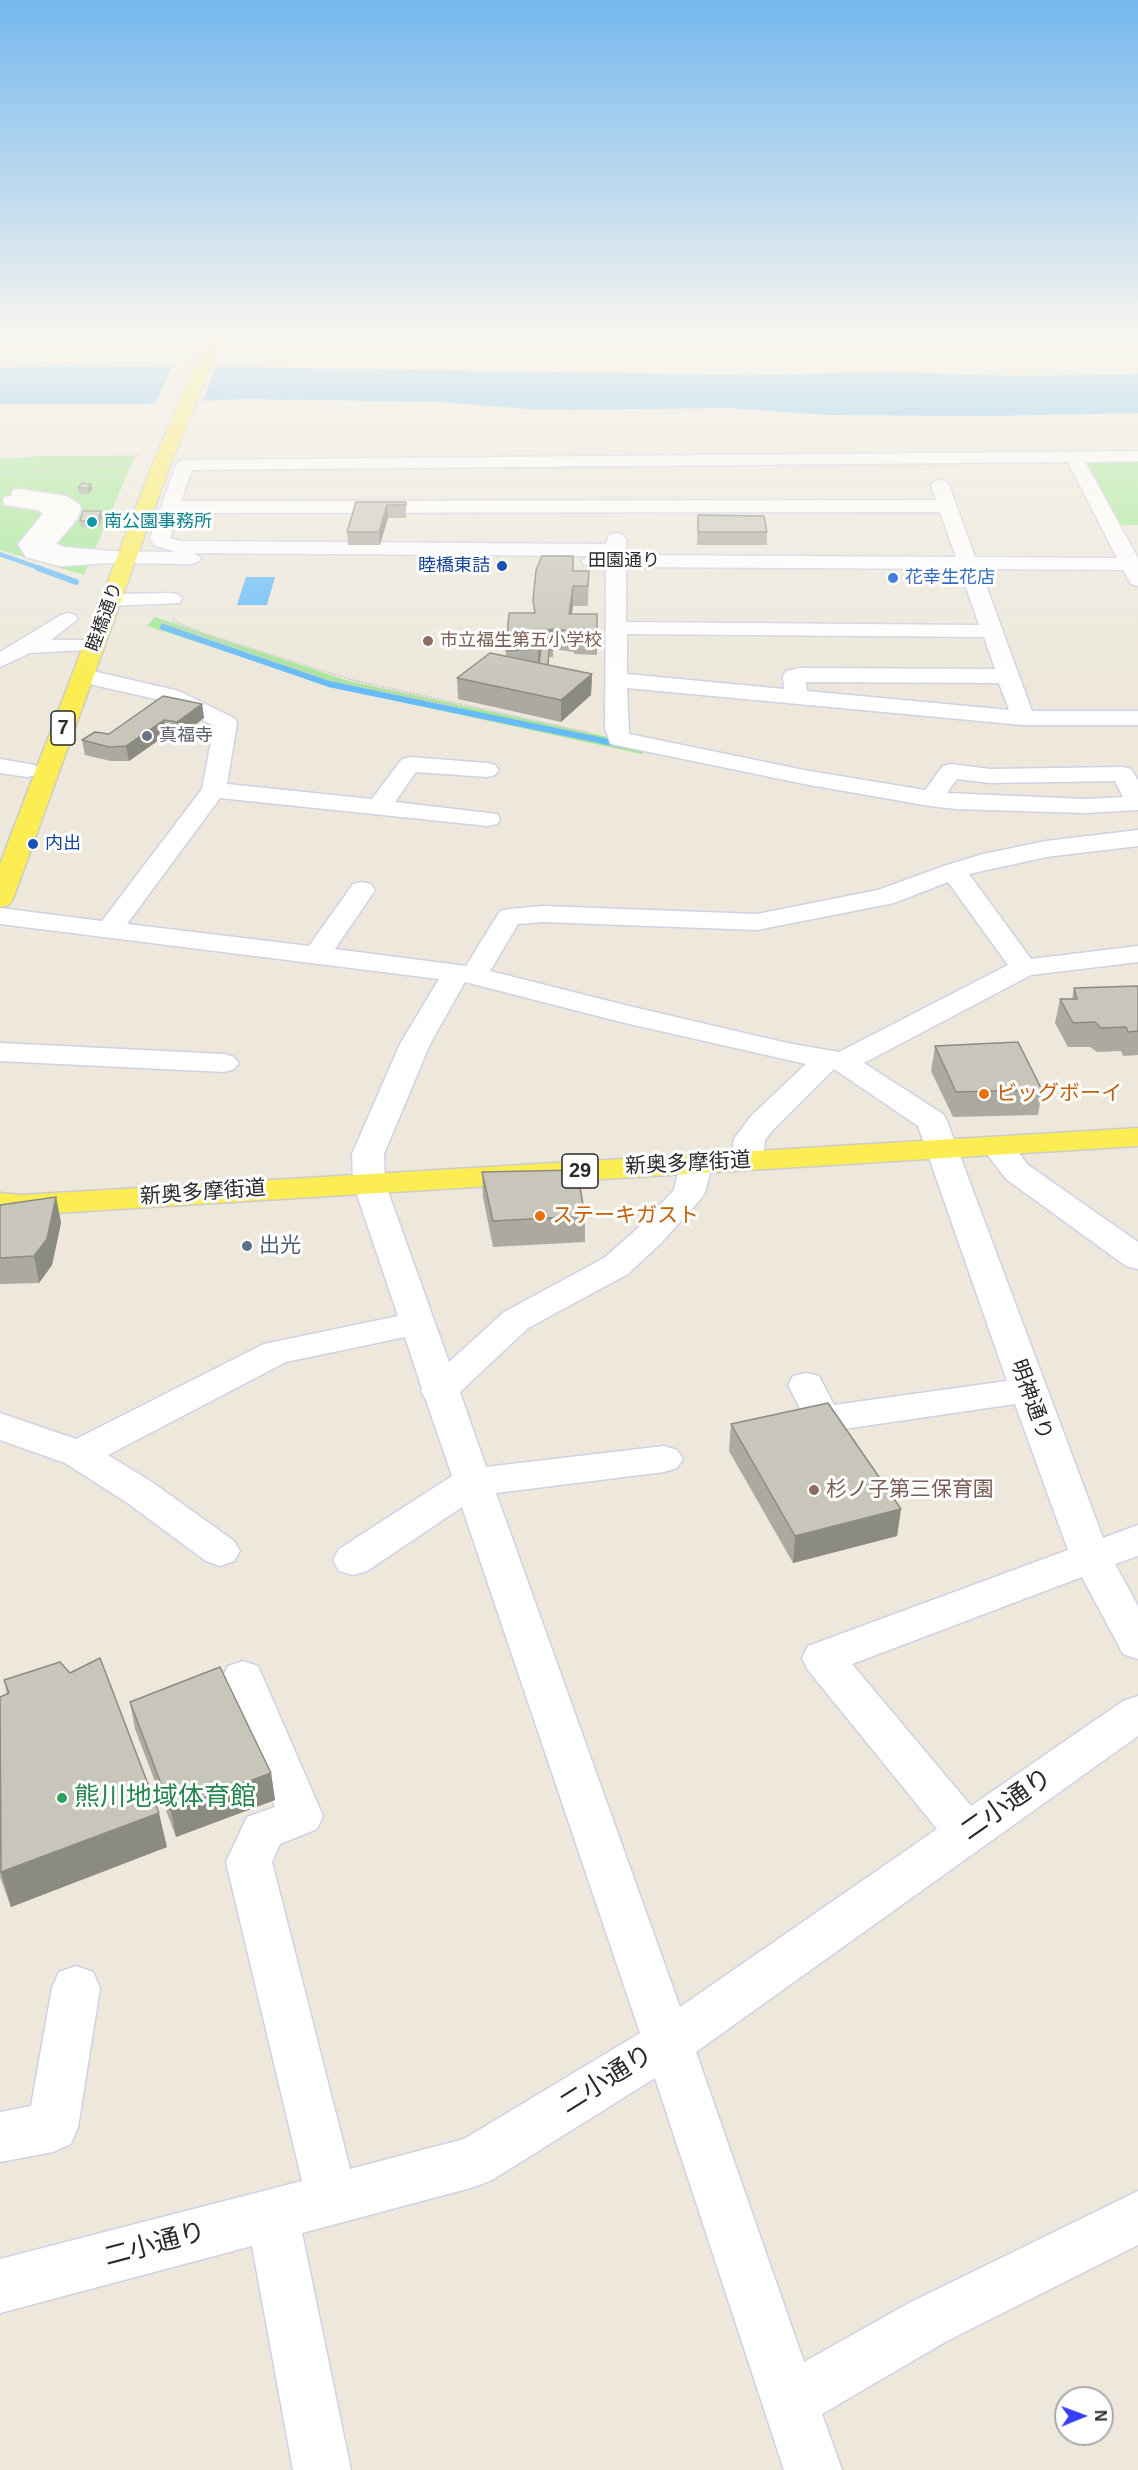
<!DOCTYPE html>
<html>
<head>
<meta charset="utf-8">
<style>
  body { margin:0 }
  #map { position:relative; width:1138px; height:2470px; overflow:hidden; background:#ede8db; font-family:Helvetica,sans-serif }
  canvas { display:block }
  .north { position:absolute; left:1054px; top:2386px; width:60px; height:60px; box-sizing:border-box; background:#fff; border:2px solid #aaa; border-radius:50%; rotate:89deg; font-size:16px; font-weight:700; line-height:24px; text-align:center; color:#2a2a2a }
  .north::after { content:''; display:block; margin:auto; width:21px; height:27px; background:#363eff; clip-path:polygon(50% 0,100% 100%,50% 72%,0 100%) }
</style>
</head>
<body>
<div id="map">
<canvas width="1138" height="2470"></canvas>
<div class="north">N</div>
</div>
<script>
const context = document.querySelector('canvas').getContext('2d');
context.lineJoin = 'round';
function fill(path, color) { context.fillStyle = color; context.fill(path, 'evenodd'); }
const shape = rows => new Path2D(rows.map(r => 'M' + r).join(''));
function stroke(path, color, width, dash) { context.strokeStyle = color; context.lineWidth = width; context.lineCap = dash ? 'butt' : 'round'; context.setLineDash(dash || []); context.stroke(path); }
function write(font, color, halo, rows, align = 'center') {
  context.font = font + ' Helvetica,"Noto Sans JP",sans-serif'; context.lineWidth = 6; context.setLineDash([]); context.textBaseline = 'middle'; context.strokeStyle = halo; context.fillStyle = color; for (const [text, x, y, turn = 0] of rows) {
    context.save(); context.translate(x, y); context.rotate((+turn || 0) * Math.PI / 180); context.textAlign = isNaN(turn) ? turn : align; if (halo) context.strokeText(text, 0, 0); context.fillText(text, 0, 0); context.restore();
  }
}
const green = shape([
  [43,456,135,456,84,575,0,550,0,459],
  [1138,457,1138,525,1112,525,1077,459],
  [155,617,348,681,650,746,642,754,341,689,147,626]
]);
const water = shape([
  [54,366,233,367,751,375,887,372,1018,376,1138,374,1138,413,990,416,829,415,729,408,542,410,440,402,244,399,140,404,0,404,0,368],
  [246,577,275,577,267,605,237,605]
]);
const pier = shape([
  [173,364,217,364,202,404,154,406]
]);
const streamFar1 = shape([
  [0,554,42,569]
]);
const stream = shape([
  [38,568,76,582],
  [163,627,329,684,623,745]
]);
const path = shape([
  [105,465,115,455,139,455],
  [0,472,11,473],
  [31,472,73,467,126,466],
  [172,620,208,635,352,680,590,733],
  [159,621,330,680,462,708]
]);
const minor = shape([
  [1138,451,1138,461,1085,462,1138,558,1138,586,1131,584,1123,570,980,569,1032,711,1138,711,1138,725,1023,725,627,688,629,734,804,770,925,790,943,766,951,764,990,769,1123,767,1131,769,1138,780,1138,810,1085,813,956,809,930,806,804,784,611,744,605,729,606,567,584,565,581,561,589,556,194,553,201,558,198,562,191,564,110,563,60,566,26,557,18,544,43,514,38,510,5,505,3,501,5,497,11,496,13,490,19,489,66,496,79,504,81,508,77,519,56,544,64,547,110,551,176,552,154,545,150,538,176,465,179,461,185,460,1138,451],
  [1068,462,1117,558,975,557,949,485,946,481,940,480,934,481,931,485,936,500,181,501,192,470,1068,462],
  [940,512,956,557,626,555,626,539,623,535,616,533,609,535,606,544,181,541,170,538,178,513,940,512],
  [626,567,960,569,979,625,626,622,626,567],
  [627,634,984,637,995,669,800,668,786,671,783,676,784,689,627,674,627,634],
  [806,682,999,683,1009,710,807,691,806,682],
  [957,779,990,783,1115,781,1123,797,1085,799,947,793,957,779],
  [172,593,179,595,182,599,179,603,112,606,105,604,102,600,105,596,112,594,172,593],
  [68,613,75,615,78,619,51,640,86,640,89,645,86,650,30,653,0,667,0,652,61,615,68,613],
  [84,669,179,691,234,718,237,723,227,784,372,799,402,759,410,757,487,763,495,765,499,770,495,775,487,777,416,772,395,802,497,814,500,819,497,824,488,826,220,798,127,924,309,946,353,884,362,882,371,884,375,890,335,949,466,966,500,911,509,909,543,906,757,914,878,890,944,866,983,854,1046,841,1138,830,1138,846,1046,857,969,874,1031,959,1138,946,1138,962,1031,975,864,1063,943,1114,947,1121,1103,1538,1138,1525,1138,1556,1115,1564,1138,1606,1138,1659,1123,1654,1082,1577,852,1664,971,1806,1123,1701,1138,1696,1138,1736,696,2052,804,2362,909,2303,1138,2191,1138,2245,947,2341,822,2414,842,2470,784,2470,655,2078,492,2180,474,2187,302,2233,351,2470,293,2470,252,2246,0,2313,0,2259,302,2181,226,1862,247,1817,275,1807,222,1678,228,1666,243,1661,258,1666,323,1816,317,1829,280,1844,272,1862,350,2169,464,2139,640,2033,462,1507,367,1571,353,1575,339,1571,333,1560,339,1549,452,1476,426,1400,421,1391,422,1389,405,1337,286,1362,108,1455,152,1482,234,1541,240,1551,234,1561,220,1566,206,1561,126,1502,65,1463,0,1440,0,1413,76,1439,264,1344,398,1316,353,1183,352,1154,400,1044,439,979,0,924,0,908,102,921,202,789,214,726,164,701,76,681,73,676,76,671,84,669],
  [948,882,1008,965,839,1052,787,1043,629,1006,490,971,518,924,543,922,757,930,894,903,948,882],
  [465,982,625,1023,806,1064,751,1116,734,1139,731,1161,736,1168,747,1170,758,1168,763,1161,765,1140,773,1130,834,1069,918,1126,1007,1381,834,1405,819,1376,806,1373,793,1376,788,1385,810,1428,823,1432,1015,1404,1068,1550,808,1646,802,1658,808,1670,937,1829,680,2007,496,1493,664,1472,677,1468,683,1459,677,1450,664,1446,486,1467,460,1392,528,1328,628,1274,661,1243,700,1200,705,1193,712,1164,707,1157,696,1154,685,1157,680,1164,674,1190,637,1229,604,1258,504,1312,449,1362,385,1183,384,1154,430,1044,465,982],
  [0,759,35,765,39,770,35,775,27,777,0,773,0,759],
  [0,1043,224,1054,234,1057,239,1063,234,1069,224,1072,0,1061,0,1043],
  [997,1137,1008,1139,1028,1165,1138,1242,1138,1269,1126,1266,1006,1179,981,1146,986,1139,997,1137],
  [76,1966,93,1972,100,1988,78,2127,71,2144,53,2152,0,2162,0,2112,31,2106,52,1988,59,1972,76,1966]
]);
const major = shape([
  [207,336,223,336,169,468,13,899,9,905,0,907,0,864,151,468,207,336],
  [1138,1128,1138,1146,22,1215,0,1213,0,1193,22,1195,1138,1128]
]);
const wall = shape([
  [82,483,92,490,88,494,79,494,78,488],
  [356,502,406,502,406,518,388,518,380,545,348,545,347,532],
  [698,515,767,532,767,545,697,545],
  [102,518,99,527,81,527,80,521],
  [573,571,589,571,588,606,573,606,572,614,597,614,597,655,574,654,574,652,553,649,553,657,549,657,548,665,592,674,591,695,561,722,458,699,457,678,506,656,506,651,534,613,533,600],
  [202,704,204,718,179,737,166,735,129,761,111,761,85,755,82,740,109,734],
  [1138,986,1138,1055,1123,1056,1121,1051,1097,1052,1090,1047,1068,1047,1055,1023,1060,999,1072,999,1074,988],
  [935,1046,1042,1090,1038,1115,953,1117,931,1071],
  [482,1172,585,1216,585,1242,493,1247,483,1197],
  [56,1197,61,1223,52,1265,39,1283,0,1284,0,1205],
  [731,1424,901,1509,897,1536,793,1563,729,1451],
  [4,1680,167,1847,11,1907,0,1877,0,1697,7,1694],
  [130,1702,271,1773,275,1800,176,1837,135,1729]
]);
const shadedWall = shape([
  [91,484,92,490,88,494,88,488],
  [387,505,388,518,380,545,379,532],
  [101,511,102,518,99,527,98,520],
  [573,586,573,606,569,634,569,614],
  [553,629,553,649,542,651,538,669,538,649,542,631],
  [592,674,591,695,561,722,561,700],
  [202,704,204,718,179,737,177,722],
  [164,720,166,735,129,761,126,746],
  [56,1197,61,1223,52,1265,39,1283,34,1256],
  [901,1509,897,1536,793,1563,795,1536],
  [271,1773,275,1800,176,1837,171,1810],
  [159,1813,167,1847,11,1907,1,1872]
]);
const building = shape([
  [82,483,91,484,88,488,78,488,82,483],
  [356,502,406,502,406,505,387,505,379,532,347,532,356,502],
  [83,511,101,511,98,520,80,521,83,511],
  [698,515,764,516,767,532,698,532,698,515],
  [542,556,573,556,573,571,589,571,588,586,573,586,569,614,597,614,597,634,574,634,574,631,553,629,542,631,538,649,506,651,509,613,535,613,533,600,536,570,542,556],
  [553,642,553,650,549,650,548,665,539,663,542,644,553,642],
  [490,653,592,674,561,700,457,678,490,653],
  [163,696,202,704,177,722,164,720,126,746,109,747,82,740,95,732,109,734,163,696],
  [1138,986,1138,1031,1128,1032,1126,1027,1101,1028,1095,1022,1073,1023,1060,999,1077,999,1074,988,1138,986],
  [1018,1042,1042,1090,956,1092,935,1046,1018,1042],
  [577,1170,585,1216,493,1221,482,1172,577,1170],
  [56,1197,47,1239,34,1256,0,1258,0,1205,56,1197],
  [828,1403,901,1509,795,1536,731,1424,828,1403],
  [100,1658,159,1813,1,1872,0,1697,9,1693,4,1680,60,1662,70,1673,100,1658],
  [220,1667,271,1773,171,1810,130,1702,220,1667]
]);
const markers = [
  [92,522,6,"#0f9aa8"],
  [502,566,6,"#1a4fb4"],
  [893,578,6,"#3f7fe0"],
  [428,641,6,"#8d6e63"],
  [147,736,6,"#6b7280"],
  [33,844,6,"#1a4fb4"],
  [984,1094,6,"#e8710a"],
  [540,1216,6,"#e8710a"],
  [247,1246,6,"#5c6f8a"],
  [814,1490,6,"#8d6e63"],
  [62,1798,6,"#2e9e5b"]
];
const farCulturenames = [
  ["南公園事務所",104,522]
];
const farStreetnames = [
  ["田園通り",624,561],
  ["睦橋通り",105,617,-70]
];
const farTransitnames = [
  ["睦橋東詰",490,566],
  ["内出",45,844,"left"]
];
const farShopnames = [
  ["花幸生花店",905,578]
];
const farEducationnames = [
  ["市立福生第五小学校",440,641]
];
const farWorshipnames = [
  ["真福寺",159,736]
];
const shields = [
  [63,728,24],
  [580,1171,36]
];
const shieldNames = [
  ["7",63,728],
  ["29",580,1171]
];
const foodNames = [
  ["ビッグボーイ",996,1094],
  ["ステーキガスト",552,1216]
];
const streetNames = [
  ["新奥多摩街道",688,1164,-3],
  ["新奥多摩街道",203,1193,-4],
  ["明神通り",1031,1400,70]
];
const serviceNames = [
  ["出光",259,1246]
];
const educationNames = [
  ["杉ノ子第三保育園",826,1490]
];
const nearLeisurenames = [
  ["熊川地域体育館",74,1798]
];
const nearStreetnames = [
  ["二小通り",1007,1805,-35],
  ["二小通り",607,2080,-32],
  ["二小通り",155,2245,-15]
];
fill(green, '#a3e893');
fill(water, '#66bbf8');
fill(pier, '#ede8db');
stroke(streamFar1, '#66bbf8', 4.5);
stroke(stream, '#66bbf8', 6);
stroke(minor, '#d0d1e4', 3);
stroke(major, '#ccc', 3);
stroke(path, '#ccc', 2, [2, 1.5]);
fill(minor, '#fff');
fill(major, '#fbed52');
fill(wall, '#acaaa0');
fill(shadedWall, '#8c8b82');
fill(building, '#c8c6ba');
stroke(building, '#8c8b82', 1.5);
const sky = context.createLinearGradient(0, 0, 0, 682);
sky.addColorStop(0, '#74b7ee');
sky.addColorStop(0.49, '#f7f5ef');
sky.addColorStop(1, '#f7f5ef00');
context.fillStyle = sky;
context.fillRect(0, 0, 1138, 682);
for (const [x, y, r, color] of markers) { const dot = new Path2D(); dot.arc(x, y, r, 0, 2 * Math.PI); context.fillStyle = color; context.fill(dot); stroke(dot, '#fff', 2); }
write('18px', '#0d838f', '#fff', farCulturenames, 'left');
write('18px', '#2a2a2a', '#fff', farStreetnames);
write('18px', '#164399', '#fff', farTransitnames, 'right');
write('18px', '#366cbe', '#fff', farShopnames, 'left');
write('18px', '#785e54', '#fff', farEducationnames, 'left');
write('18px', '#5b616d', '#fff', farWorshipnames, 'left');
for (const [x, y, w] of shields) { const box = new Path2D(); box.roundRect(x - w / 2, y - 17, w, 34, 4.5); context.fillStyle = '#fff'; context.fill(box); stroke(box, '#2a2a2a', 1.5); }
write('bold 20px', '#2a2a2a', null, shieldNames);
write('21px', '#c56008', '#fff', foodNames, 'left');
write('21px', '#2a2a2a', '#fff', streetNames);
write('21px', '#4e5e75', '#fff', serviceNames, 'left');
write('21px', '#785e54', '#fff', educationNames, 'left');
write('26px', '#27864d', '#fff', nearLeisurenames, 'left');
write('26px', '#2a2a2a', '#fff', nearStreetnames);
</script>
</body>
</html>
